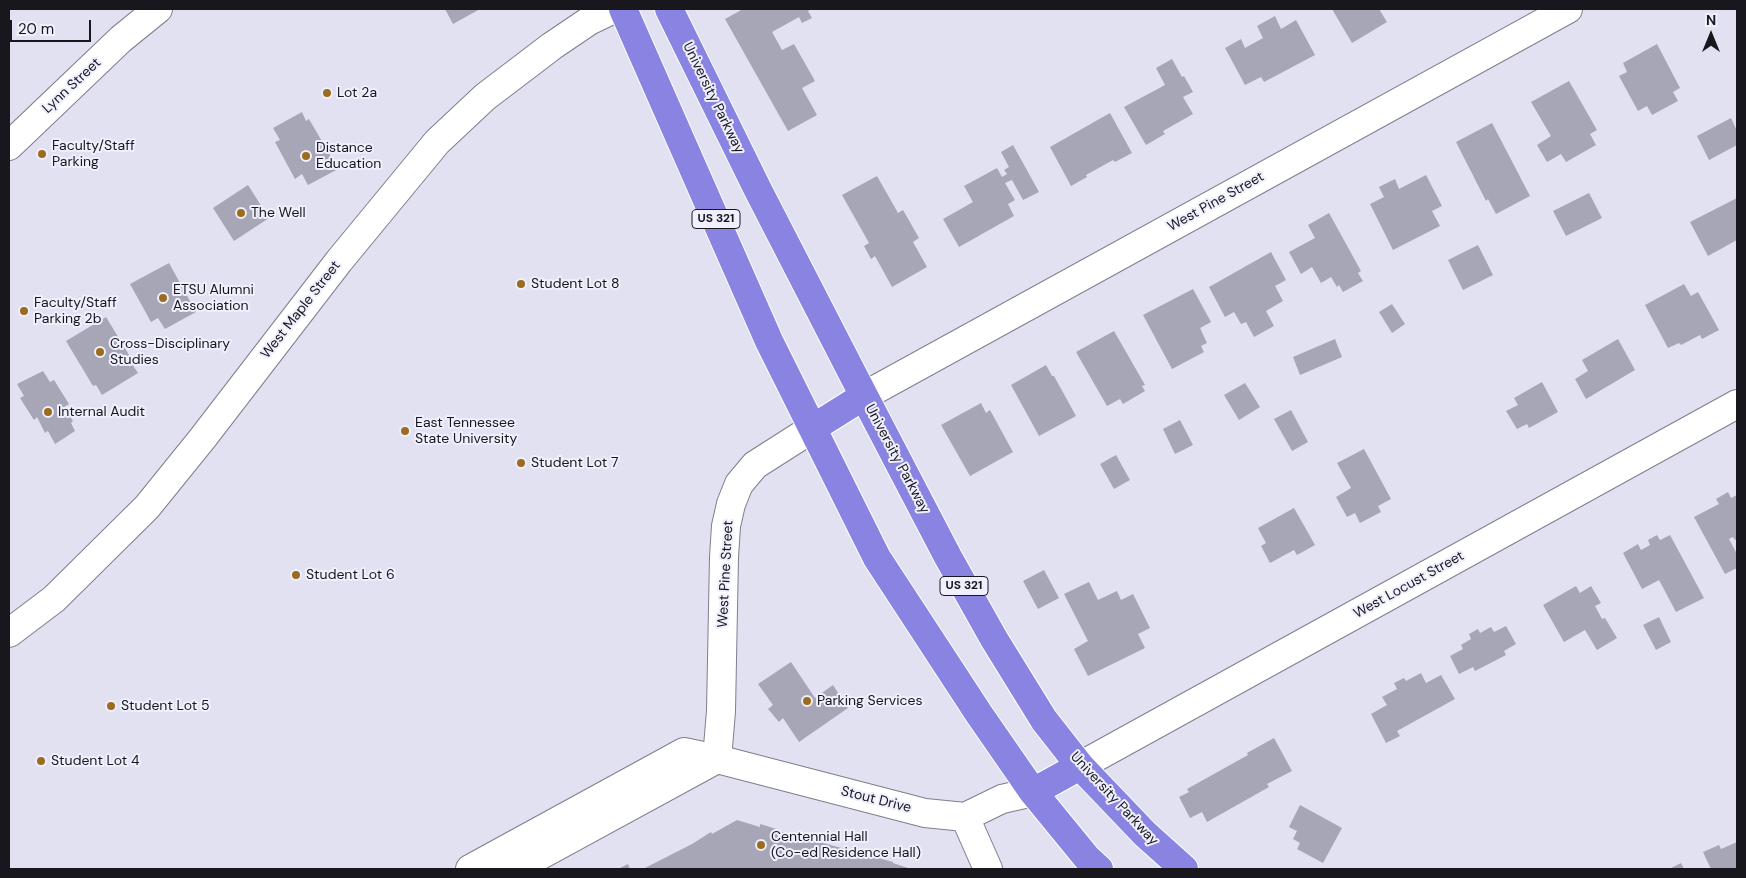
<!DOCTYPE html>
<html>
<head>
<meta charset="utf-8">
<style>
  body { margin:0 }
  #map { position:relative; width:1746px; height:878px; overflow:hidden; background:#e1e1f2; font-family:"DM Sans",sans-serif }
  canvas { display:block }
  .frame { position:absolute; inset:0; border:10px solid #17171d; pointer-events:none }
  .north { position:absolute; left:1686px; top:10px; width:50px; height:50px; -webkit-text-stroke:4px #efeffd; paint-order:stroke; rotate:0deg; font-size:14px; font-weight:700; line-height:20px; text-align:center; color:#17171d }
  .north::after { content:''; display:block; margin:auto; width:18px; height:22px; background:#17171d; clip-path:polygon(50% 0,100% 100%,50% 72%,0 100%) }
  .scale { position:absolute; left:10px; top:20px; width:81px; height:22px; box-sizing:border-box; border:2px solid #17171d; border-top:0; padding-left:6px; font-size:15px; line-height:18px; white-space:nowrap; color:#17171d; -webkit-text-stroke:4px #efeffd; paint-order:stroke }
</style>
</head>
<body>
<div id="map">
<canvas width="1746" height="878"></canvas>
<div class="frame"></div>
<div class="north">N</div>
<div class="scale">20 m</div>
</div>
<script>
const context = document.querySelector('canvas').getContext('2d');
context.lineJoin = 'round';
function fill(path, color) { context.fillStyle = color; context.fill(path, 'evenodd'); }
const shape = rows => new Path2D(rows.map(r => 'M' + r).join(''));
function stroke(path, color, width, dash) { context.strokeStyle = color; context.lineWidth = width; context.lineCap = dash ? 'butt' : 'round'; context.setLineDash(dash || []); context.stroke(path); }
function write(font, color, halo, rows, align = 'center') {
  context.font = font + ' "DM Sans",sans-serif'; context.lineWidth = 4; context.setLineDash([]); context.textBaseline = 'middle'; context.strokeStyle = halo; context.fillStyle = color; for (const [text, x, y, turn = 0] of rows) {
    context.save(); context.translate(x, y); context.rotate((+turn || 0) * Math.PI / 180); context.textAlign = isNaN(turn) ? turn : align; if (halo) context.strokeText(text, 0, 0); context.fillText(text, 0, 0); context.restore();
  }
}
const building = shape([
  [445,9,480,9,453,24],
  [743,9,812,9,808,11,812,18,802,23,799,17,772,32,782,50,794,44,815,81,802,88,817,115,788,131,725,19],
  [1332,9,1379,9,1387,22,1352,43],
  [1275,16,1281,29,1296,20,1315,55,1264,82,1261,77,1245,85,1225,48,1241,39,1245,48,1263,38,1257,26],
  [1657,44,1680,88,1673,92,1678,101,1652,115,1647,106,1638,111,1619,76,1627,72,1623,63],
  [1172,59,1182,77,1184,76,1193,92,1183,97,1193,114,1163,131,1165,134,1146,145,1124,107,1165,85,1156,68],
  [1569,81,1597,130,1590,134,1596,145,1566,162,1561,154,1547,162,1537,145,1551,136,1531,102],
  [302,112,306,121,309,119,338,169,308,185,302,174,295,179,275,142,280,140,273,128],
  [1110,113,1132,153,1115,162,1113,160,1086,175,1087,177,1071,186,1050,147],
  [1731,118,1737,131,1737,145,1709,160,1697,136],
  [1492,123,1530,196,1496,214,1488,199,1486,201,1456,142],
  [1013,145,1039,192,1023,200,1012,180,1005,183,1015,200,1008,204,1014,216,959,247,943,219,973,202,964,186,997,168,1002,177,1007,174,1004,170,1009,167,1001,152],
  [1426,175,1442,206,1432,211,1440,226,1393,250,1370,204,1384,197,1379,187,1395,179,1399,189],
  [877,176,898,213,903,210,919,238,913,242,927,267,892,287,875,256,871,259,864,246,869,243,842,195],
  [248,185,269,218,234,241,213,208],
  [1589,193,1602,218,1566,236,1553,211],
  [1737,198,1737,240,1708,256,1690,222],
  [1329,213,1361,271,1358,273,1363,281,1343,292,1339,285,1337,287,1331,277,1321,283,1312,267,1301,274,1289,252,1315,238,1308,225],
  [1478,245,1493,275,1463,290,1448,260],
  [1271,252,1286,280,1275,286,1283,301,1266,311,1274,326,1254,337,1246,322,1241,324,1234,312,1225,317,1209,287],
  [169,263,196,312,165,329,158,318,151,322,130,284],
  [1684,284,1691,296,1698,292,1719,330,1702,339,1700,335,1681,345,1679,343,1668,348,1645,305],
  [1193,289,1211,322,1200,328,1207,343,1201,346,1204,352,1172,369,1143,315],
  [1392,304,1405,324,1392,333,1379,312],
  [106,317,134,363,132,364,138,373,102,395,96,385,93,386,66,341],
  [1114,331,1145,385,1142,386,1145,391,1123,404,1120,399,1107,406,1076,352],
  [1335,339,1342,357,1300,375,1293,357],
  [1618,339,1635,370,1586,399,1575,379,1588,371,1582,360],
  [1046,365,1052,376,1054,376,1076,416,1039,436,1011,385],
  [43,371,50,382,54,380,69,404,64,407,73,421,71,423,75,431,55,444,48,431,45,433,37,417,34,420,20,398,24,396,17,384],
  [1542,382,1558,412,1529,428,1527,424,1517,429,1506,411,1518,405,1514,398],
  [1245,383,1260,407,1239,420,1224,395],
  [981,403,986,413,990,410,1013,452,970,476,941,425],
  [1291,410,1308,442,1292,451,1274,419],
  [1180,420,1193,445,1175,454,1163,429],
  [1364,449,1391,499,1378,506,1381,512,1360,523,1355,513,1347,517,1336,497,1351,488,1337,463],
  [1116,455,1130,480,1114,489,1100,464],
  [1728,492,1731,498,1737,495,1737,539,1735,540,1733,537,1729,539,1737,554,1737,568,1725,574,1694,517,1719,504,1716,499],
  [1294,508,1315,545,1297,555,1294,550,1270,563,1261,546,1266,543,1258,528],
  [1657,535,1660,540,1670,535,1704,598,1676,612,1659,580,1642,589,1623,553,1638,544,1641,550,1650,545,1648,540],
  [1044,570,1059,598,1038,609,1023,581],
  [1089,582,1098,600,1117,591,1121,600,1133,594,1150,628,1138,634,1145,648,1088,676,1074,649,1088,641,1064,594],
  [1576,586,1580,593,1591,586,1601,603,1595,606,1602,619,1605,618,1617,638,1597,650,1585,630,1564,642,1543,605],
  [1659,617,1671,642,1656,650,1643,625],
  [1506,626,1516,644,1504,651,1506,655,1475,671,1473,667,1459,674,1450,656,1463,649,1461,645,1471,639,1469,634,1478,629,1480,633,1491,627,1494,632],
  [791,662,815,698,833,685,848,708,799,742,783,718,779,722,768,709,773,705,758,684],
  [1421,673,1426,683,1441,675,1455,699,1397,731,1400,736,1386,743,1371,714,1387,705,1382,697,1397,689,1394,683,1404,678,1406,681],
  [1274,738,1292,771,1267,784,1269,787,1207,822,1202,812,1190,818,1179,797,1189,792,1187,789,1248,755,1247,753],
  [1300,805,1342,828,1323,863,1297,849,1300,843,1293,839,1297,831,1289,827],
  [737,820,760,827,760,824,780,830,779,831,893,862,893,863,911,869,643,869,692,844,711,832,712,834],
  [1737,842,1737,869,1711,869,1703,852,1719,845,1721,849],
  [1681,863,1684,869,1669,869],
  [628,864,630,869,618,869]
]);
const minor = shape([
  [9,146,121,39,158,9],
  [864,396,1568,9],
  [9,633,54,599,147,507,202,439,339,261,437,142,485,97,552,46,589,21,614,9],
  [717,759,721,711,724,557,726,526,731,504,739,484,755,465,813,428],
  [1080,766,1737,404],
  [965,817,988,869],
  [470,869,684,752,717,759,925,813,965,817,1002,799,1033,792],
  [515,869,717,759]
]);
const highway = shape([
  [623,9,769,341,877,558,979,714,1033,792,1087,858,1099,869],
  [669,9,758,190,864,396,948,557,994,639,1044,720,1080,766,1145,834,1184,869],
  [813,428,864,396],
  [1033,792,1080,766]
]);
const markers = [
  [327,93,5,"#9b6c1e"],
  [42,154,5,"#9b6c1e"],
  [306,156,5,"#9b6c1e"],
  [241,213,5,"#9b6c1e"],
  [521,284,5,"#9b6c1e"],
  [163,298,5,"#9b6c1e"],
  [24,311,5,"#9b6c1e"],
  [100,352,5,"#9b6c1e"],
  [48,412,5,"#9b6c1e"],
  [405,431,5,"#9b6c1e"],
  [521,463,5,"#9b6c1e"],
  [296,575,5,"#9b6c1e"],
  [807,701,5,"#9b6c1e"],
  [111,706,5,"#9b6c1e"],
  [41,761,5,"#9b6c1e"],
  [761,845,5,"#9b6c1e"]
];
const shields = [
  [716,219,48],
  [964,586,48]
];
const shieldNames = [
  ["US 321",716,219],
  ["US 321",964,586]
];
const streetNames = [
  ["Lynn Street",72,86,-43],
  ["University Parkway",713,98,64],
  ["West Pine Street",1216,202,-29],
  ["West Maple Street",301,310,-52],
  ["University Parkway",897,459,62],
  ["West Pine Street",726,574,-87],
  ["West Locust Street",1409,585,-29],
  ["University Parkway",1114,799,47],
  ["Stout Drive",876,800,14]
];
const poiNames = [
  ["Lot 2a",337,93],
  ["Faculty/Staff",52,146],
  ["Parking",52,162],
  ["Distance",316,148],
  ["Education",316,164],
  ["The Well",251,213],
  ["Student Lot 8",531,284],
  ["ETSU Alumni",173,290],
  ["Association",173,306],
  ["Faculty/Staff",34,303],
  ["Parking 2b",34,319],
  ["Cross-Disciplinary",110,344],
  ["Studies",110,360],
  ["Internal Audit",58,412],
  ["East Tennessee",415,423],
  ["State University",415,439],
  ["Student Lot 7",531,463],
  ["Student Lot 6",306,575],
  ["Parking Services",817,701],
  ["Student Lot 5",121,706],
  ["Student Lot 4",51,761],
  ["Centennial Hall",771,837],
  ["(Co-ed Residence Hall)",771,853]
];
fill(building, '#a6a6b6');
stroke(minor, '#7e7e8e', 30);
stroke(highway, '#fff', 30);
stroke(minor, '#fff', 28);
stroke(highway, '#8983e1', 28);
for (const [x, y, r, color] of markers) { const dot = new Path2D(); dot.arc(x, y, r, 0, 2 * Math.PI); context.fillStyle = color; context.fill(dot); stroke(dot, '#efeffd', 2); }
for (const [x, y, w] of shields) { const box = new Path2D(); box.roundRect(x - w / 2, y - 9.5, w, 19, 4); context.fillStyle = '#efeffd'; context.fill(box); stroke(box, '#17171d', 1); }
write('bold 12px', '#17171d', null, shieldNames);
write('14px', '#17171d', '#efeffd', streetNames);
write('14px', '#17171d', '#efeffd', poiNames, 'left');
</script>
</body>
</html>
